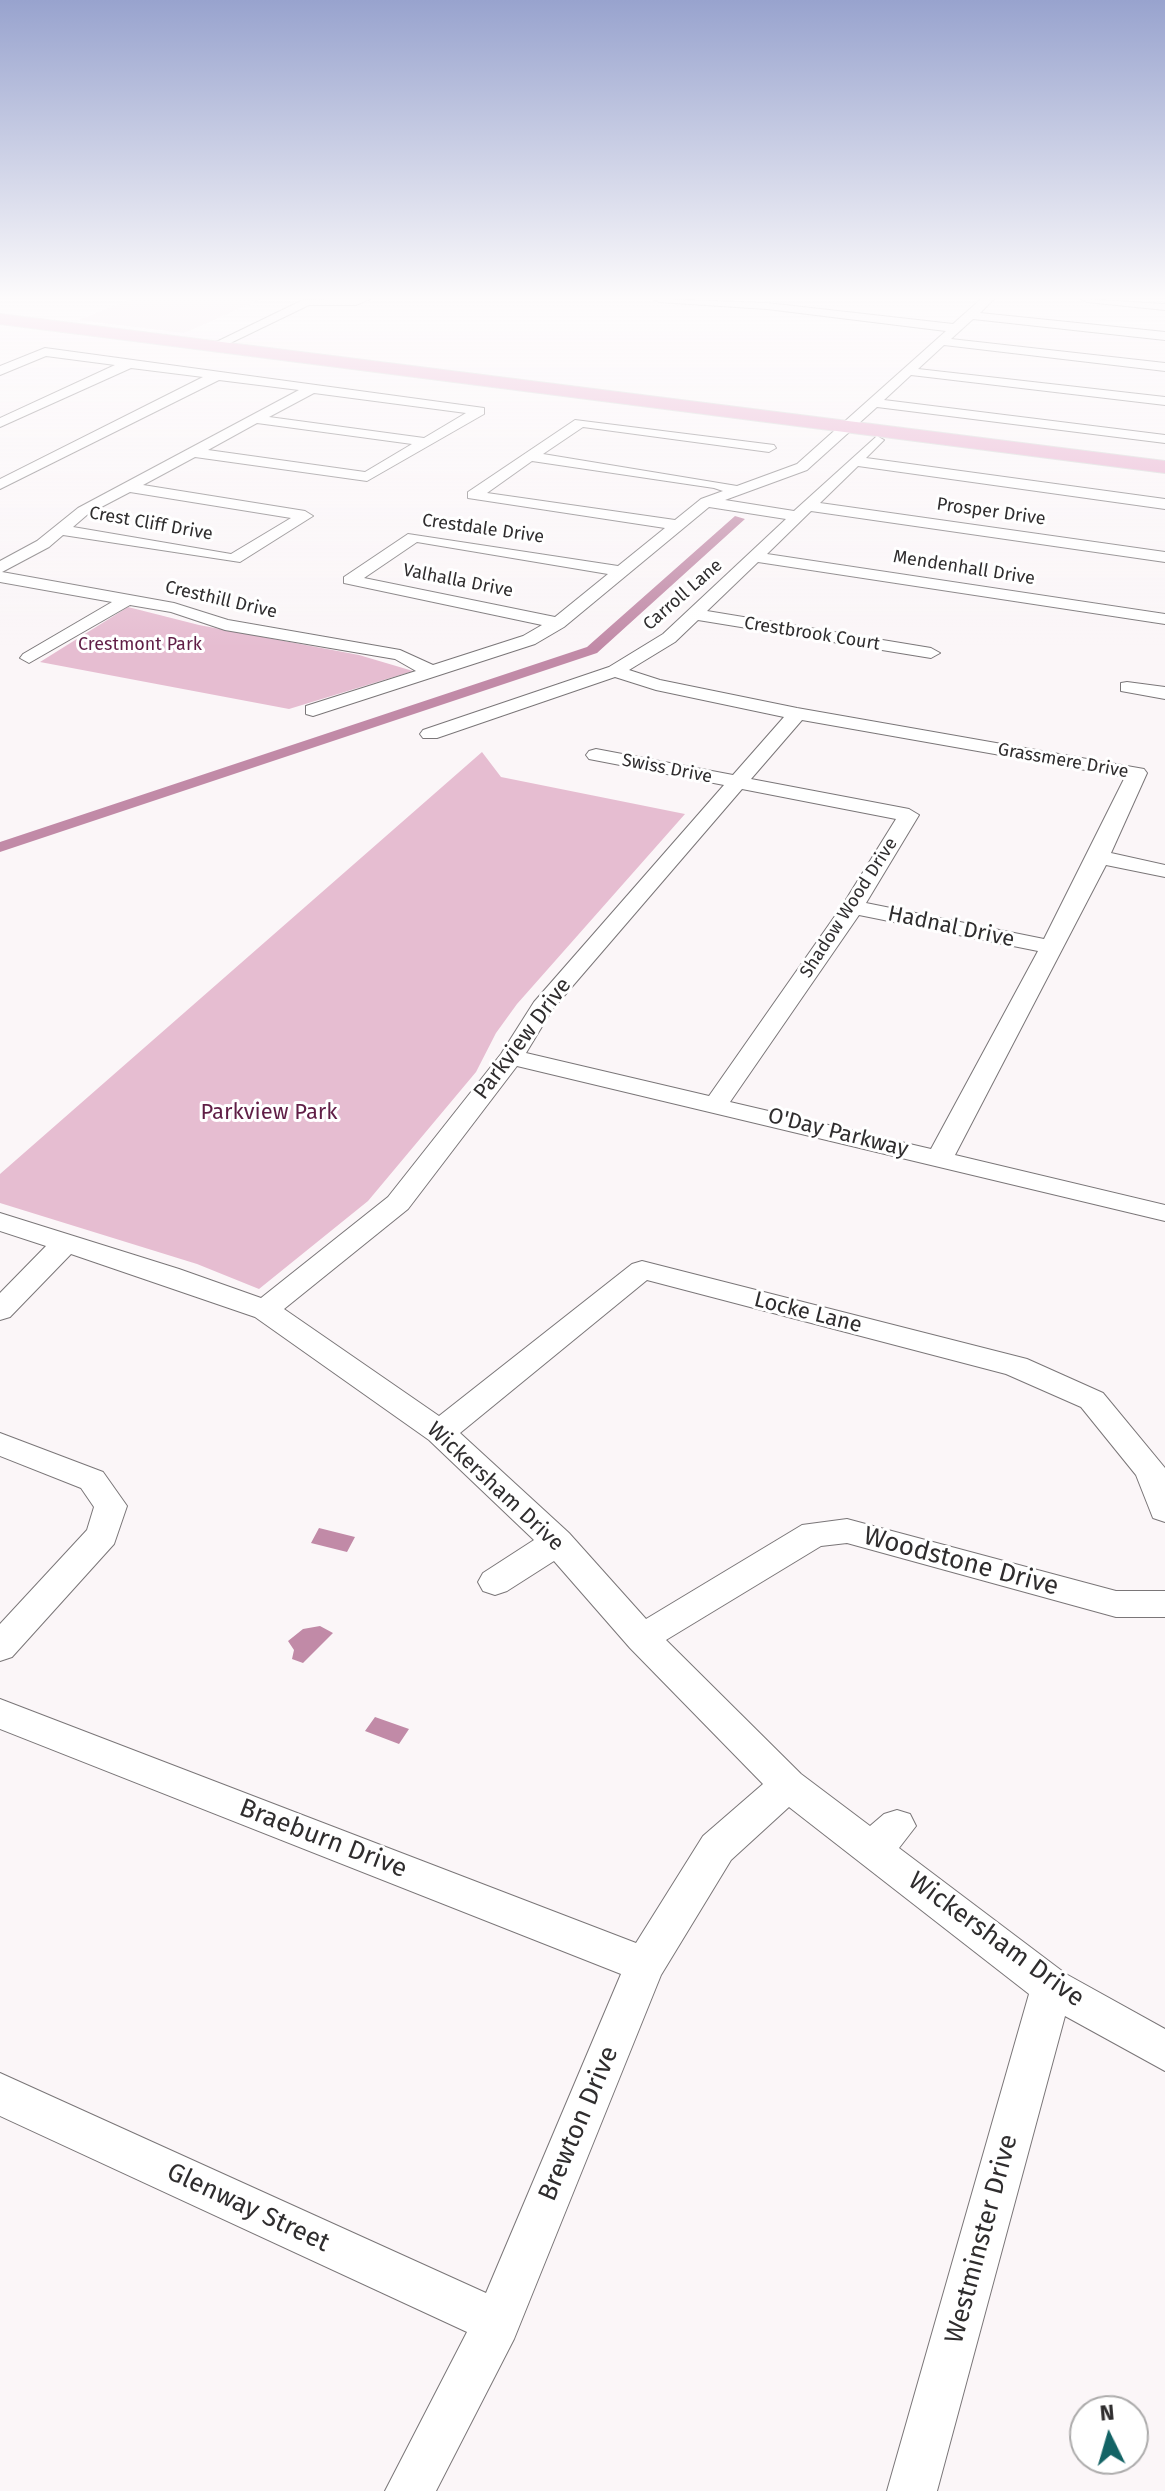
<!DOCTYPE html>
<html>
<head>
<meta charset="utf-8">
<style>
  body { margin:0 }
  #map { position:relative; width:1165px; height:2491px; overflow:hidden; background:#fbf6f8; font-family:"Fira Sans",sans-serif }
  canvas { display:block }
  .north { position:absolute; left:1069px; top:2395px; width:80px; height:80px; box-sizing:border-box; background:#fff; border:2px solid #acabab; border-radius:50%; rotate:355deg; font-size:22px; font-weight:700; line-height:32px; text-align:center; color:#2f2d2e }
  .north::after { content:''; display:block; margin:auto; width:28px; height:36px; background:#136365; clip-path:polygon(50% 0,100% 100%,50% 72%,0 100%) }
</style>
</head>
<body>
<div id="map">
<canvas width="1165" height="2491"></canvas>
<div class="north">N</div>
</div>
<script>
const context = document.querySelector('canvas').getContext('2d');
context.lineJoin = 'round';
function fill(path, color) { context.fillStyle = color; context.fill(path, 'evenodd'); }
const shape = rows => new Path2D(rows.map(r => 'M' + r).join(''));
function stroke(path, color, width, dash) { context.strokeStyle = color; context.lineWidth = width; context.lineCap = dash ? 'butt' : 'round'; context.setLineDash(dash || []); context.stroke(path); }
function write(font, color, halo, rows, align = 'center') {
  context.font = font + ' "Fira Sans",sans-serif'; context.lineWidth = 6; context.setLineDash([]); context.textBaseline = 'middle'; context.strokeStyle = halo; context.fillStyle = color; for (const [text, x, y, turn = 0] of rows) {
    context.save(); context.translate(x, y); context.rotate((+turn || 0) * Math.PI / 180); context.textAlign = isNaN(turn) ? turn : align; if (halo) context.strokeText(text, 0, 0); context.fillText(text, 0, 0); context.restore();
  }
}
const built = shape([
  [132,299,261,299,184,333,79,320]
]);
const green = shape([
  [128,607,199,625,359,655,413,671,289,709,40,662],
  [482,752,501,777,685,814,517,1004,496,1033,476,1072,368,1201,259,1289,197,1264,0,1203,0,1174]
]);
const water = shape([
  [319,1528,355,1537,347,1552,311,1543],
  [320,1626,333,1633,303,1663,292,1659,294,1650,288,1641,303,1629],
  [375,1717,409,1729,399,1744,365,1731]
]);
const canal = shape([
  [735,516,745,519,597,653,0,852,0,842,587,647,735,516]
]);
const minor = shape([
  [370,299,356,305,309,305,218,349,208,346,303,300,370,299],
  [653,299,767,303,953,324,981,299,994,299,980,313,1165,332,1165,340,973,319,951,339,1165,363,1165,371,944,345,918,369,1165,397,1165,405,911,375,884,400,1165,435,1165,443,877,407,807,470,725,500,794,511,877,436,884,440,866,458,1165,499,1165,509,858,466,820,503,1165,552,1165,562,811,511,767,554,1165,614,1165,624,758,562,707,611,931,648,940,653,931,658,698,620,675,642,629,670,660,680,797,708,1144,769,1147,773,1111,853,1165,865,1165,877,1106,865,955,1155,1165,1205,1165,1221,517,1066,408,1209,284,1309,439,1416,632,1264,642,1261,1027,1359,1103,1393,1165,1468,1165,1522,1153,1518,1136,1475,1081,1407,1006,1374,647,1280,460,1433,569,1533,646,1619,802,1525,847,1519,1116,1591,1165,1591,1165,1617,1116,1617,847,1543,821,1546,666,1640,801,1774,870,1826,884,1814,897,1810,910,1814,916,1826,899,1848,1066,1974,1165,2029,1165,2071,1065,2016,937,2491,887,2491,1029,1994,789,1807,731,1860,661,1975,514,2339,436,2491,385,2491,467,2332,0,2116,0,2073,486,2293,621,1974,0,1729,0,1699,636,1943,703,1836,763,1784,630,1648,554,1561,507,1591,495,1595,483,1591,478,1582,483,1573,534,1540,429,1440,255,1317,71,1254,10,1317,0,1320,0,1293,46,1246,0,1231,0,1213,179,1269,261,1298,388,1197,501,1054,534,1002,724,785,589,759,586,755,589,751,596,749,733,775,784,717,656,690,615,677,437,738,423,738,420,734,423,730,609,667,663,634,786,519,709,507,564,627,535,644,313,716,306,714,306,706,416,671,395,659,225,630,171,612,130,605,29,663,20,658,23,654,112,602,0,582,0,561,37,541,78,508,299,390,219,380,0,489,0,479,203,377,131,368,0,427,0,418,115,365,46,356,0,375,0,366,45,348,484,408,484,414,367,481,195,457,143,485,305,511,313,516,240,562,63,535,49,547,2,572,174,603,228,620,400,650,433,665,523,636,542,625,344,583,344,577,408,534,618,566,665,528,468,498,468,492,575,420,774,445,776,448,769,452,583,427,543,454,737,486,797,464,946,331,767,309,659,302,653,299],
  [314,393,466,413,424,438,269,417,314,393],
  [257,423,412,444,365,472,208,450,257,423],
  [532,461,714,488,723,491,701,499,675,520,487,493,532,461],
  [130,492,291,518,231,554,73,527,88,514,130,492],
  [417,542,608,574,555,617,364,578,417,542],
  [802,720,1125,777,1044,939,866,903,919,815,909,809,751,779,802,720],
  [742,789,896,819,842,906,709,1096,526,1053,552,1010,742,789],
  [859,915,1038,951,931,1149,730,1102,859,915],
  [1081,299,1165,304,1165,310,1087,302,1081,299],
  [1127,682,1165,687,1165,699,1121,691,1121,683,1127,682],
  [0,1433,103,1472,127,1506,114,1544,12,1657,0,1661,0,1624,87,1530,94,1507,81,1488,0,1456,0,1433]
]);
const major = shape([
  [0,314,1165,461,1165,473,0,324,0,314]
]);
const farStreetnames = [
  ["Prosper Drive",991,512,8],
  ["Crest Cliff Drive",151,524,10],
  ["Crestdale Drive",483,529,8],
  ["Mendenhall Drive",964,568,9],
  ["Valhalla Drive",458,581,11],
  ["Carroll Lane",683,595,-41],
  ["Cresthill Drive",221,600,13],
  ["Crestbrook Court",812,634,9],
  ["Grassmere Drive",1063,761,10],
  ["Swiss Drive",667,769,11],
  ["Shadow Wood Drive",849,908,-57]
];
const farParknames = [
  ["Crestmont Park",140,645]
];
const streetNames = [
  ["Hadnal Drive",951,927,12],
  ["Parkview Drive",523,1039,-53],
  ["O'Day Parkway",838,1133,14],
  ["Locke Lane",808,1313,14],
  ["Wickersham Drive",495,1487,43]
];
const parkNames = [
  ["Parkview Park",269,1113]
];
const nearStreetnames = [
  ["Woodstone Drive",961,1562,15],
  ["Braeburn Drive",323,1839,21],
  ["Wickersham Drive",996,1940,36],
  ["Brewton Drive",579,2124,-67],
  ["Glenway Street",248,2208,25],
  ["Westminster Drive",982,2239,-75]
];
fill(built, '#f6e9ef');
fill(green, '#e6bdd1');
fill(water, '#c18aa7');
fill(canal, '#c18aa7');
stroke(minor, '#7a7678', 2);
stroke(major, '#d5d5d5', 2);
fill(minor, '#fff');
fill(major, '#e7adcd');
const sky = context.createLinearGradient(0, 0, 0, 648);
sky.addColorStop(0, '#98a3ce');
sky.addColorStop(0.46, '#fdfbfc');
sky.addColorStop(1, '#fdfbfc00');
context.fillStyle = sky;
context.fillRect(0, 0, 1165, 648);
write('18px', '#2f2d2e', '#fff', farStreetnames);
write('18px', '#601e46', '#fff', farParknames);
write('22px', '#2f2d2e', '#fff', streetNames);
write('22px', '#601e46', '#fff', parkNames);
write('26px', '#2f2d2e', '#fff', nearStreetnames);
</script>
</body>
</html>
